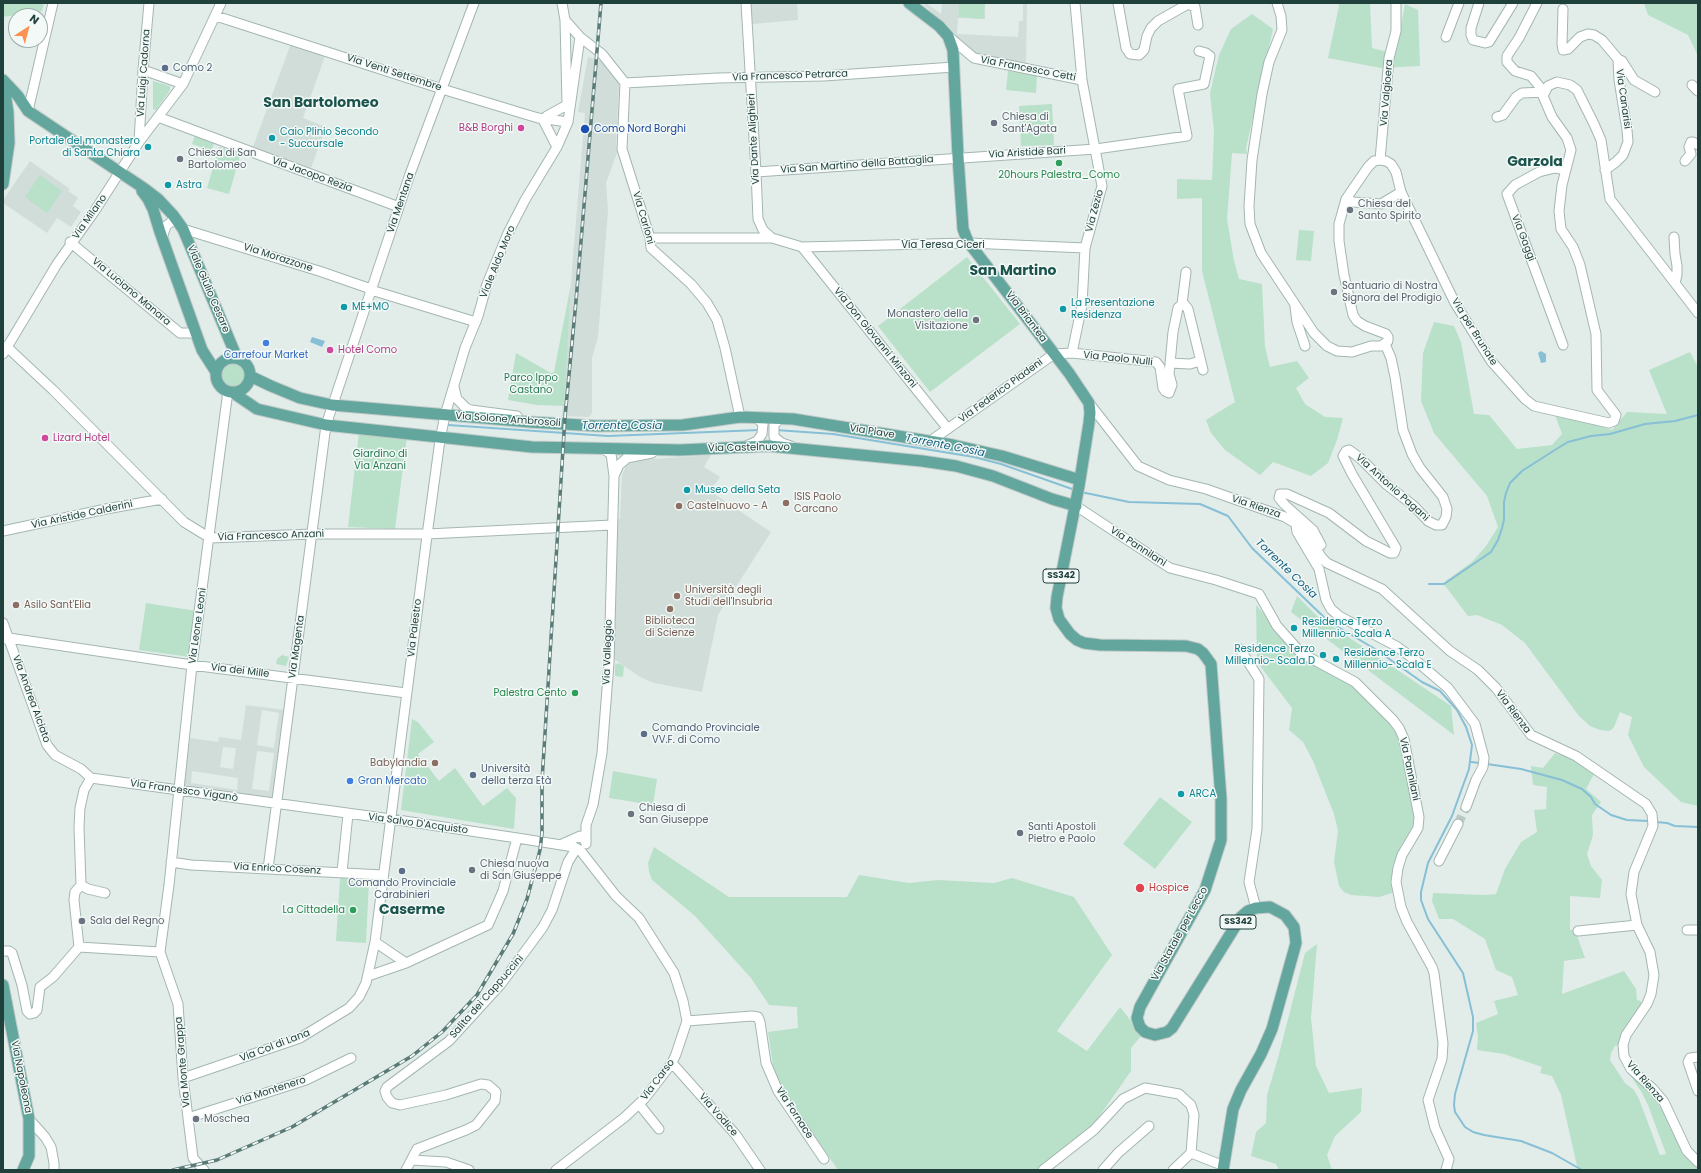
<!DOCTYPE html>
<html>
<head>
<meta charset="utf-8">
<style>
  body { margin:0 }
  #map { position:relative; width:1701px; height:1173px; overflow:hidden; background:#e2edea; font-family:Poppins,sans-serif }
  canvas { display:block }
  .frame { position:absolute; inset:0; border:4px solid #20403c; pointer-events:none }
  .north { position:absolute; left:8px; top:8px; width:40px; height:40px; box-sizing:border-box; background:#f3f9f7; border:1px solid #9fafac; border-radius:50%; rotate:36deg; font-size:11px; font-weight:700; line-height:16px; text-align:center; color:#20403c }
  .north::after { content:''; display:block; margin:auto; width:14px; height:18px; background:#fc9251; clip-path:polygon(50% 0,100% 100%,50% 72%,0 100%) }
</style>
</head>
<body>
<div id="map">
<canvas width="1701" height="1173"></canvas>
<div class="frame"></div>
<div class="north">N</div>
</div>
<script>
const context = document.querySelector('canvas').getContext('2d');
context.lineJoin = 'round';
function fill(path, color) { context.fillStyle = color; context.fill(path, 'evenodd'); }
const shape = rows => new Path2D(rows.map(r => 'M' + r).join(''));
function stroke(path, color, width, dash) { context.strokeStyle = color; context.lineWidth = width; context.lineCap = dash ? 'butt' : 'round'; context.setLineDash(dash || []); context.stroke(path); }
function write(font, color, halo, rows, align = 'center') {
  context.font = font + ' Poppins,sans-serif'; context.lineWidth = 3; context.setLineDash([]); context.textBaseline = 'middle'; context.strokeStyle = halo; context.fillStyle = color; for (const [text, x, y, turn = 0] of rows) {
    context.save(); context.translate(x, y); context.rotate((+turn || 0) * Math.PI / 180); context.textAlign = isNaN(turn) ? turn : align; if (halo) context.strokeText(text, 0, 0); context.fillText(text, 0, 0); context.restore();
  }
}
const built = shape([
  [751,3,797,3,798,20,752,24],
  [922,3,926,3,941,14,942,3,959,3,958,17,984,18,985,3,985,19,958,18,957,34,1018,37,1019,21,1023,21,1023,4,1020,3,1027,3,1026,63,977,55,966,47,948,26],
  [291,43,325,56,303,118,326,127,311,168,253,147],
  [588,57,605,62,619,84,616,144,617,153,606,183,608,211,598,337,592,358,592,413,589,417,562,416,573,257,585,113,578,112],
  [30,161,70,189,68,191,78,198,73,206,81,212,71,227,57,218,47,233,3,203,3,200],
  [711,455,704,467,720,477,710,491,771,532,718,615,702,692,654,683,640,677,614,659,613,626,617,521,620,518,622,475,626,466,630,463,639,460],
  [246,705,285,710,272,800,183,786,190,738,218,742,219,737,241,740],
  [262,710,279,713,274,748,257,745],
  [223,747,236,748,233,769,220,767],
  [257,751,274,753,269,791,252,789],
  [192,771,238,778,237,790,191,783]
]);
const green = shape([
  [3,3,44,3,42,11,3,17],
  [959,3,985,3,984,19,958,17],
  [1338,3,1370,3,1372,48,1396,54,1405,4,1418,10,1420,66,1381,68,1328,58,1339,6],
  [1644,3,1698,3,1698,56,1688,35,1648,15],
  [1252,14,1273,29,1246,148,1247,154,1232,153,1227,219,1234,261,1239,279,1262,284,1265,347,1270,367,1297,361,1309,378,1296,388,1305,404,1325,417,1343,418,1337,440,1328,463,1311,476,1273,462,1260,475,1225,450,1211,433,1206,420,1235,402,1202,271,1202,198,1177,199,1177,179,1212,180,1214,131,1210,93,1219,55,1231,29],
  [1008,71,1037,74,1036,93,1006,90],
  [153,81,170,86,170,90,156,110,155,110,153,109],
  [1052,104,1054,145,1021,146,1019,106],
  [195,135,215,142,211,151,192,144],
  [219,147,241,153,229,194,207,188],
  [40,175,62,191,47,213,25,197],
  [1299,230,1314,231,1311,261,1296,260],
  [967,257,1020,324,930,392,878,326],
  [571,284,564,406,537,405,508,400,516,353,551,373,554,372],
  [1434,322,1454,326,1461,342,1474,414,1489,415,1517,449,1552,445,1562,434,1555,415,1588,422,1612,430,1627,412,1667,414,1649,370,1690,352,1698,367,1698,806,1681,802,1644,767,1628,735,1632,717,1620,712,1614,727,1611,730,1608,731,1600,730,1590,726,1579,716,1525,643,1502,625,1477,615,1468,616,1443,583,1472,562,1486,546,1498,527,1487,496,1434,433,1421,401,1423,353],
  '221 374a13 13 0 1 1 26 0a13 13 0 1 1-26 0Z',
  [359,432,407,437,395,529,348,527],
  [1297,596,1317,616,1451,706,1454,735,1291,612],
  [146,603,196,611,190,657,139,650],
  [1256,605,1299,654,1316,666,1327,669,1358,685,1393,727,1405,756,1414,807,1415,818,1413,826,1401,846,1393,865,1392,893,1379,897,1351,895,1344,892,1339,886,1334,862,1338,831,1334,814,1313,761,1303,742,1289,730,1292,708,1257,662],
  [282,655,289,657,286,666,276,664,277,659],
  [618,663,624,666,623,677,615,676,615,665],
  [412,719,418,722,434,742,418,754,439,781,455,768,483,806,507,788,516,798,514,829,401,810],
  [1555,753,1572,759,1594,774,1586,789,1601,802,1592,815,1593,835,1587,854,1591,866,1602,880,1600,898,1570,896,1570,930,1575,930,1585,958,1564,961,1562,994,1624,971,1636,989,1637,1000,1641,1001,1641,1005,1626,1026,1619,1041,1620,1044,1615,1046,1611,1053,1610,1060,1625,1083,1634,1090,1639,1099,1660,1155,1666,1154,1648,1105,1642,1093,1626,1069,1650,1092,1669,1120,1688,1160,1698,1167,1698,1170,1583,1170,1577,1166,1561,1095,1552,1076,1540,1073,1542,1067,1504,1054,1477,1050,1478,1037,1476,1023,1498,1014,1494,1001,1518,995,1512,977,1496,970,1485,939,1453,919,1439,919,1432,901,1433,893,1485,895,1496,894,1505,869,1521,842,1537,832,1534,810,1546,809,1547,787,1533,785,1531,766,1543,768],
  [613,771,657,779,653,805,609,798],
  [1160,797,1192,822,1155,869,1123,844],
  [654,847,729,897,847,897,859,875,909,883,938,880,994,883,1012,878,1074,897,1112,955,1057,1031,1087,1051,1120,1007,1142,1035,1131,1048,1131,1071,1089,1131,1040,1170,838,1170,782,1088,773,1066,768,1032,798,1028,797,1007,769,1005,751,978,695,916,652,880,649,872,648,863],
  [340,878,369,880,366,943,336,941],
  [1317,944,1311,1018,1316,1066,1329,1093,1362,1088,1361,1112,1335,1136,1327,1155,1332,1170,1279,1170,1276,1164,1251,1156,1256,1132,1266,1123,1267,1095,1278,1058,1305,953]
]);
const water = shape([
  [312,337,325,341,322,347,310,342],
  [1541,351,1546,354,1546,362,1541,363,1538,353]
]);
const stream = shape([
  [448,425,608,436,760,430],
  [776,430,833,434,974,457,1001,464,1075,490],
  [1081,492,1129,502,1200,504,1228,516,1252,548,1328,621,1375,649,1422,682,1440,691,1457,710,1466,727,1472,745,1469,769,1452,816,1428,863,1421,892,1421,900,1428,919,1463,973,1473,1017,1473,1031,1455,1094,1454,1105,1455,1112,1465,1127,1473,1132,1484,1135,1521,1141,1552,1153,1582,1170],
  [1429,584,1444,584,1491,552,1498,540,1502,528,1504,520,1504,502,1506,493,1510,483,1522,471,1558,448,1568,442,1591,436,1610,434,1645,424,1675,421,1698,415],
  [1471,762,1480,763],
  [1487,764,1521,769,1562,780,1582,789,1591,797,1595,804,1611,815,1627,820,1649,821],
  [1656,822,1667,823,1675,826,1698,827]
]);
const minorTunnel = shape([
  [1458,824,1466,807]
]);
const minor = shape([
  [562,3,565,20,580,37,602,54,625,83,622,149,650,238,651,248,691,284,707,303,717,320,725,348,740,417],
  [746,3,756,172,758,219,763,230,772,238,802,247,969,243,1085,248],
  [1118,3,1126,48,1130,54,1139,55,1144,50,1147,36,1151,28,1158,21,1188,4,1195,7,1198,25],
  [1277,3,1281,16,1282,30,1269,62,1262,94,1252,160,1249,206,1250,224,1261,253,1314,333,1327,346,1337,351,1352,352,1371,346,1381,346,1388,341,1388,337,1386,334,1365,326,1357,321,1353,315,1344,275,1339,241,1339,224,1346,199,1368,167,1374,161,1380,160,1386,161,1391,164,1396,172,1401,192,1455,303,1491,361,1525,399,1534,406,1609,423,1614,421,1616,415,1597,390,1596,334,1580,265,1573,247,1561,229,1559,211,1562,185,1571,150,1567,138,1552,117,1543,96,1548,86,1557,82,1570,85,1577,90,1594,124,1601,140,1610,199,1698,313],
  [1479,3,1471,28,1471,35,1473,40,1485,43,1489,42,1513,3],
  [1537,3,1519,38,1507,56,1507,62,1515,71,1531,76,1544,92],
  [1563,9,1562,44,1563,50,1568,49,1580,37,1588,34,1594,35,1602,40,1618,59,1619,80,1627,130,1628,142,1623,155,1616,162,1605,170],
  [216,16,442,89,538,118,568,122],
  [948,36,974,58,1082,80],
  [1446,37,1459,3],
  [1618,59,1622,61,1634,80,1655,92],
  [143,70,183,84],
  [625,83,718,78,824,76,954,67],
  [1692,85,1698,91],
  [28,111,53,3],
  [158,117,399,207],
  [1497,117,1503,115,1516,97,1522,93,1544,92],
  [543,120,547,116,565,106,567,104,565,20],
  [543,120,557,147],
  [139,142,143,70,149,3],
  [1380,160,1389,58,1396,31,1396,3],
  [1685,161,1691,154,1689,147,1691,142,1693,142,1698,145],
  [756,172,1096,149,1187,136,1178,89,1204,84,1210,56,1206,53,1199,51],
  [1346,199,1353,202,1381,204,1401,192],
  [183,229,322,272,371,289],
  [1674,237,1675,254,1677,266,1677,275,1675,283],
  [162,238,166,226,171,222,177,221],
  [650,238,772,238],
  [70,242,180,333,196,333],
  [802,247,948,429],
  [371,290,476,322],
  [1182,304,1186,272],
  [1295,307,1297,322,1305,346],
  [1563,345,1507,194,1515,185,1539,172,1555,168,1566,170],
  [6,346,53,390,184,522,210,538,312,534,427,534,612,525],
  [1072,353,1156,362,1160,367,1163,388,1165,391,1169,393,1172,385,1169,374,1173,332,1178,308,1182,304,1185,305,1188,309,1203,370],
  [3,354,57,264,94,212,139,142,183,84,221,3],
  [1170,363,1190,364,1200,361],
  [454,387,457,399,466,408,471,410,517,416],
  [1089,403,1138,466,1169,480,1206,489,1285,517,1302,527,1322,558,1327,563,1382,589,1450,651,1478,670,1496,688,1531,735,1576,756,1646,804,1652,814,1653,826,1634,872,1631,894,1637,925,1650,952,1654,975,1651,994,1647,1004,1626,1035,1623,1045,1624,1056,1631,1069,1653,1089,1664,1102,1687,1151,1698,1162],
  [780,418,774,425,774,437,782,443,791,446],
  [929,442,1054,354,1072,353,1082,305,1085,248,1102,186,1082,80,1075,3],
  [746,446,757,441,762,434,763,424,756,417],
  [614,476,619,465,627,458,652,453],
  [1076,506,1170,568,1216,580,1259,594,1277,626,1301,653,1355,682,1393,720,1399,728,1404,739,1419,817,1418,828,1402,855,1398,868,1396,882,1401,907,1407,922,1432,967,1434,973,1443,1043,1442,1059,1428,1100,1435,1128,1449,1159,1446,1170],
  [1296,525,1297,532,1319,569,1326,600,1331,609,1339,616,1396,646,1414,659,1448,688,1475,724,1484,758,1483,767,1476,780,1466,807],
  [3,531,106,509,162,499],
  [1316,548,1321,545,1313,530,1285,505,1279,498,1280,494,1287,494,1329,513,1366,541,1390,553,1394,553,1396,548,1352,474,1343,456,1346,451,1349,450,1360,458,1387,485,1414,506,1428,521,1436,525,1442,525,1446,517,1447,509,1443,497,1420,468,1412,454,1403,430,1395,377,1391,358,1385,344],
  [3,623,47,745,55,755,81,769,91,778,391,819,517,838,574,847,580,850,616,896,639,918,674,973,683,1001,687,1021,676,1054,672,1063,645,1098,625,1117,556,1170],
  [3,639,9,638,192,665,406,693],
  [1240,649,1259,679,1257,829,1249,882,1256,908],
  [586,842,586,825,593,805,602,753,609,663,614,476,611,454,605,450],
  [562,844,580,836,585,840,586,844],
  [1439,861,1458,824],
  [171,862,191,865,383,875],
  [268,869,326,425,410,174,474,3],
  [342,872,348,814],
  [81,885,88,889,105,893],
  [1687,930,1698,930],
  [1578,931,1637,925],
  [375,942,406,963,488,925,503,891,517,838],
  [79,947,160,952],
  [3,951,9,951,12,953,22,985,27,1011,30,1014,34,1013,37,1010,40,987,53,977,79,947,74,900,75,892,81,885,79,827,80,808,84,790,91,778],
  [368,976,406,963],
  [687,1021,752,1016,758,1017,760,1022,766,1063,778,1091,824,1159],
  [1698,1057,1690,1058,1688,1062,1698,1091],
  [672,1063,736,1135,760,1170],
  [183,1078,300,1038,349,1008,359,997,366,983,375,942,428,528,440,440,445,415,465,348,478,316,487,284,508,233,525,200,557,147,568,122,580,37],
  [639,1104,659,1129],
  [188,1118,306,1080,351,1058],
  [29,1119,45,1137,51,1147,54,1163,54,1170],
  [411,1160,446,1162,469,1170],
  [204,1170,193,1158,183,1078,178,1004,160,952,169,885,192,665,228,391],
  [406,1170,417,1149,466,1130,476,1125,495,1101,496,1092,488,1085,481,1084,446,1095,400,1105,392,1103,387,1097,385,1091,387,1087,449,1041,501,984,543,927,552,910,568,862,576,849],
  [1043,1170,1094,1130,1123,1099,1145,1088,1179,1094,1191,1105,1194,1115,1191,1153],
  [1103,1170,1118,1153,1149,1126],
  [1173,1170,1191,1153,1224,1166]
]);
const major = shape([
  [909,3,939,26,948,36,953,50,958,157,963,229,966,237,969,243,1069,373,1089,403,1090,413,1089,423,1079,486,1057,597,1056,608,1059,619,1070,634,1077,640,1084,643,1100,645,1186,646,1198,649,1203,653,1211,664,1221,799,1221,840,1205,890,1140,1007,1137,1018,1140,1027,1145,1032,1155,1035,1167,1032,1172,1028,1241,917,1248,911,1256,908,1270,907,1285,915,1294,927,1296,943,1272,1029,1261,1054,1241,1090,1233,1109,1223,1170],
  [3,80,18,96,28,111,145,189,158,199,173,215,183,229,237,358],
  [3,81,8,112,9,143,3,184],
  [142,191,148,199,153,209,160,232,202,350,216,372],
  '216 375a17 17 0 1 1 34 0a17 17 0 1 1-34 0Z',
  [250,376,271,386,300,398,332,405,530,422,597,426,683,425,740,417,793,419,953,445,1002,456,1080,480],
  [232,392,257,409,326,425,532,447,680,450,769,446,922,461,956,466,993,476,1052,499,1076,506],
  [3,985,29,1119,29,1156,23,1170]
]);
const rail = shape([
  [173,1170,217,1160,292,1127,412,1056,442,1032,477,995,513,934,527,899,540,850,542,833,542,781,565,417,576,301,601,3]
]);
const markers = [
  [165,68,4,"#5c6f8a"],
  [994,123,4,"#6b7280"],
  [521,128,4,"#d1479c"],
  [585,129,5,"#1a4fb4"],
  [272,138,4,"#0f9aa8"],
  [148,147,4,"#0f9aa8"],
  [180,159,4,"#6b7280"],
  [1059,163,4,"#2e9e5b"],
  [168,185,4,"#0f9aa8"],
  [1350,210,4,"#6b7280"],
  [1334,292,4,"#6b7280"],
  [344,307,4,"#0f9aa8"],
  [1063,309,4,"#0f9aa8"],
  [976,320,4,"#6b7280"],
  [266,343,4,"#3f7fe0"],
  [330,350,4,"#d1479c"],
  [45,438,4,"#d1479c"],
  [687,490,4,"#0f9aa8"],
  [786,503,4,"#8d6e63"],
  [679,506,4,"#8d6e63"],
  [677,596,4,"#8d6e63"],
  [16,605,4,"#8d6e63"],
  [670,609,4,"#8d6e63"],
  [1294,628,4,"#0f9aa8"],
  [1323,655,4,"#0f9aa8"],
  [1336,659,4,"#0f9aa8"],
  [575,693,4,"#2e9e5b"],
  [644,734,4,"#5c6f8a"],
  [435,763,4,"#8d6e63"],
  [473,775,4,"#5c6f8a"],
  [350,781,4,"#3f7fe0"],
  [1181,794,4,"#0f9aa8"],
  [631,814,4,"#6b7280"],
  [1020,833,4,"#6b7280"],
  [472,870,4,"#6b7280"],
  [402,871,4,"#5c6f8a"],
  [1140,888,5,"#e0444e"],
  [353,910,4,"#2e9e5b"],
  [82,921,4,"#6b7280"],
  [196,1119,4,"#6b7280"]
];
const shields = [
  [1061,576,36],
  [1238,922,36]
];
const shieldNames = [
  ["SS342",1061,576],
  ["SS342",1238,922]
];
const serviceNames = [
  ["Como 2",173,68],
  ["Comando Provinciale",652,728],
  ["VV.F. di Como",652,740],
  ["Università",481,769],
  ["della terza Età",481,781],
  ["Comando Provinciale",402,883,"center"],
  ["Carabinieri",402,895,"center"]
];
const streetNames = [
  ["Via Francesco Cetti",1028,69,11],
  ["Via Luigi Cadorna",144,73,-86],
  ["Via Venti Settembre",394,73,18],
  ["Via Francesco Petrarca",790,76,-2],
  ["Via Valgioera",1387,93,-85],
  ["Via Canarisi",1623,99,82],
  ["Via Dante Alighieri",754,139,-93],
  ["Via Aristide Bari",1027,153,-3],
  ["Via San Martino della Battaglia",857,165,-4],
  ["Via Jacopo Rezia",312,175,20],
  ["Via Mentana",401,203,-71],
  ["Via Zezio",1095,211,-75],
  ["Via Milano",90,217,-55],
  ["Via Carloni",643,218,74],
  ["Via Gaggi",1523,238,69],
  ["Via Teresa Ciceri",943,245],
  ["Via Morazzone",278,258,18],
  ["Viale Aldo Moro",498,262,-68],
  ["Viale Giulio Cesare",208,289,67],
  ["Via Luciano Manara",131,292,40],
  ["Via Briantea",1026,317,53],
  ["Via per Brunate",1474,332,58],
  ["Via Don Giovanni Minzoni",875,338,51],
  ["Via Paolo Nulli",1118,359,6],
  ["Via Federico Piadeni",1001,391,-36],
  ["Via Solone Ambrosoli",508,420,4],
  ["Via Piave",872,432,9],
  ["Via Castelnuovo",749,448,-1],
  ["Via Antonio Pagani",1392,488,42],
  ["Via Rienza",1256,507,19],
  ["Via Aristide Calderini",82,515,-12],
  ["Via Francesco Anzani",271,536,-2],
  ["Via Pannilani",1138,547,33],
  ["Via Leone Leoni",198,626,-82],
  ["Via Palestro",415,628,-83],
  ["Via Magenta",297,647,-82],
  ["Via Valleggio",608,652,-88],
  ["Via dei Mille",240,671,7],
  ["Via Andrea Alciato",31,699,70],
  ["Via Rienza",1513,712,53],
  ["Via Pannilani",1409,769,78],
  ["Via Francesco Viganò",184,791,8],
  ["Via Salvo D'Acquisto",418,824,8],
  ["Via Enrico Cosenz",277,869,3],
  ["Via Statale per Lecco",1180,934,-61],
  ["Salita dei Cappuccini",487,997,-49],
  ["Via Col di Lana",275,1046,-21],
  ["Via Monte Grappa",183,1062,-95],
  ["Via Napoleona",21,1077,79],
  ["Via Carso",658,1080,-53],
  ["Via Rienza",1645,1082,49],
  ["Via Montenero",271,1091,-18],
  ["Via Fornace",794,1113,57],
  ["Via Vodice",718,1115,49]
];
const worshipNames = [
  ["Chiesa di",1002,117],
  ["Sant'Agata",1002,129],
  ["Chiesa di San",188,153],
  ["Bartolomeo",188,165],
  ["Chiesa del",1358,204],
  ["Santo Spirito",1358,216],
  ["Santuario di Nostra",1342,286],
  ["Signora del Prodigio",1342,298],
  ["Monastero della",968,314,"right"],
  ["Visitazione",968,326,"right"],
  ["Chiesa di",639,808],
  ["San Giuseppe",639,820],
  ["Santi Apostoli",1028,827],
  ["Pietro e Paolo",1028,839],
  ["Chiesa nuova",480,864],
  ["di San Giuseppe",480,876],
  ["Sala del Regno",90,921],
  ["Moschea",204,1119]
];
const hotelNames = [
  ["B&B Borghi",513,128,"right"],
  ["Hotel Como",338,350],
  ["Lizard Hotel",53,438]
];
const transitNames = [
  ["Como Nord Borghi",594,129]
];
const cultureNames = [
  ["Caio Plinio Secondo",280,132],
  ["- Succursale",280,144],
  ["Portale del monastero",140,141,"right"],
  ["di Santa Chiara",140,153,"right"],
  ["Astra",176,185],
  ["La Presentazione",1071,303],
  ["Residenza",1071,315],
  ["ME+MO",352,307],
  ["Museo della Seta",695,490],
  ["Residence Terzo",1302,622],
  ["Millennio- Scala A",1302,634],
  ["Residence Terzo",1315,649,"right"],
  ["Millennio- Scala D",1315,661,"right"],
  ["Residence Terzo",1344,653],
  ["Millennio- Scala E",1344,665],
  ["ARCA",1189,794]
];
const leisureNames = [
  ["20hours Palestra_Como",1059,175,"center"],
  ["Palestra Cento",567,693],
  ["La Cittadella",345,910]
];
const shopNames = [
  ["Carrefour Market",266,355],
  ["Gran Mercato",358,781,"left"]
];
const parkNames = [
  ["Parco Ippo",531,378],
  ["Castano",531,390],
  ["Giardino di",380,454],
  ["Via Anzani",380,466]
];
const educationNames = [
  ["ISIS Paolo",794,497],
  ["Carcano",794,509],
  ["Castelnuovo - A",687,506],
  ["Università degli",685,590],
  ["Studi dell'Insubria",685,602],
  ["Asilo Sant'Elia",24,605],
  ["Biblioteca",670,621,"center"],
  ["di Scienze",670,633,"center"],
  ["Babylandia",427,763,"right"]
];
const healthNames = [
  ["Hospice",1149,888]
];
const waterNames = [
  ["Torrente Cosia",622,426],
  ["Torrente Cosia",945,446,11],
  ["Torrente Cosia",1286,569,44]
];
const districtNames = [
  ["San Bartolomeo",321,103],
  ["Garzola",1535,162],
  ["San Martino",1013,271],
  ["Caserme",412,910]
];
fill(built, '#d0ddd9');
fill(green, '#b9e0c9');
fill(water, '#86bfd6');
stroke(stream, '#86bfd6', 2);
stroke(minorTunnel, '#bbcac7', 9, [9, 4.5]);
stroke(minor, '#a4b6b2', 11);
stroke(major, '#c1cac8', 13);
stroke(minor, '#fff', 9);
stroke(major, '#63a69e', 11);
stroke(rail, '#5b7b77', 3.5);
stroke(rail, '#f3f9f7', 2, [6]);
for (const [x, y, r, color] of markers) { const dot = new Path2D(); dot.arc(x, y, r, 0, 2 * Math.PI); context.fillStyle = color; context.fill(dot); stroke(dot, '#f3f9f7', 1.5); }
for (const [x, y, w] of shields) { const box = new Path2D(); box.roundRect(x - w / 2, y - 7, w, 14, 3); context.fillStyle = '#f3f9f7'; context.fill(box); stroke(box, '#20403c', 1); }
write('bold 9px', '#20403c', null, shieldNames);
write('10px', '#4e5e75', '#f3f9f7', serviceNames, 'left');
write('10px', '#20403c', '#f3f9f7', streetNames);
write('10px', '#5b616d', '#f3f9f7', worshipNames, 'left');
write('10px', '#b23c85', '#f3f9f7', hotelNames, 'left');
write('10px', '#164399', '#f3f9f7', transitNames, 'left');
write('10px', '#0d838f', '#f3f9f7', cultureNames, 'left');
write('10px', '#27864d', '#f3f9f7', leisureNames, 'right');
write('10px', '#366cbe', '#f3f9f7', shopNames);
write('10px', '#277a52', '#f3f9f7', parkNames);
write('10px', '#785e54', '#f3f9f7', educationNames, 'left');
write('10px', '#be3a42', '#f3f9f7', healthNames, 'left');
write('italic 11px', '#166081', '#f3f9f7', waterNames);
write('bold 14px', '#1b544d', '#f3f9f7', districtNames);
</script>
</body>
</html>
